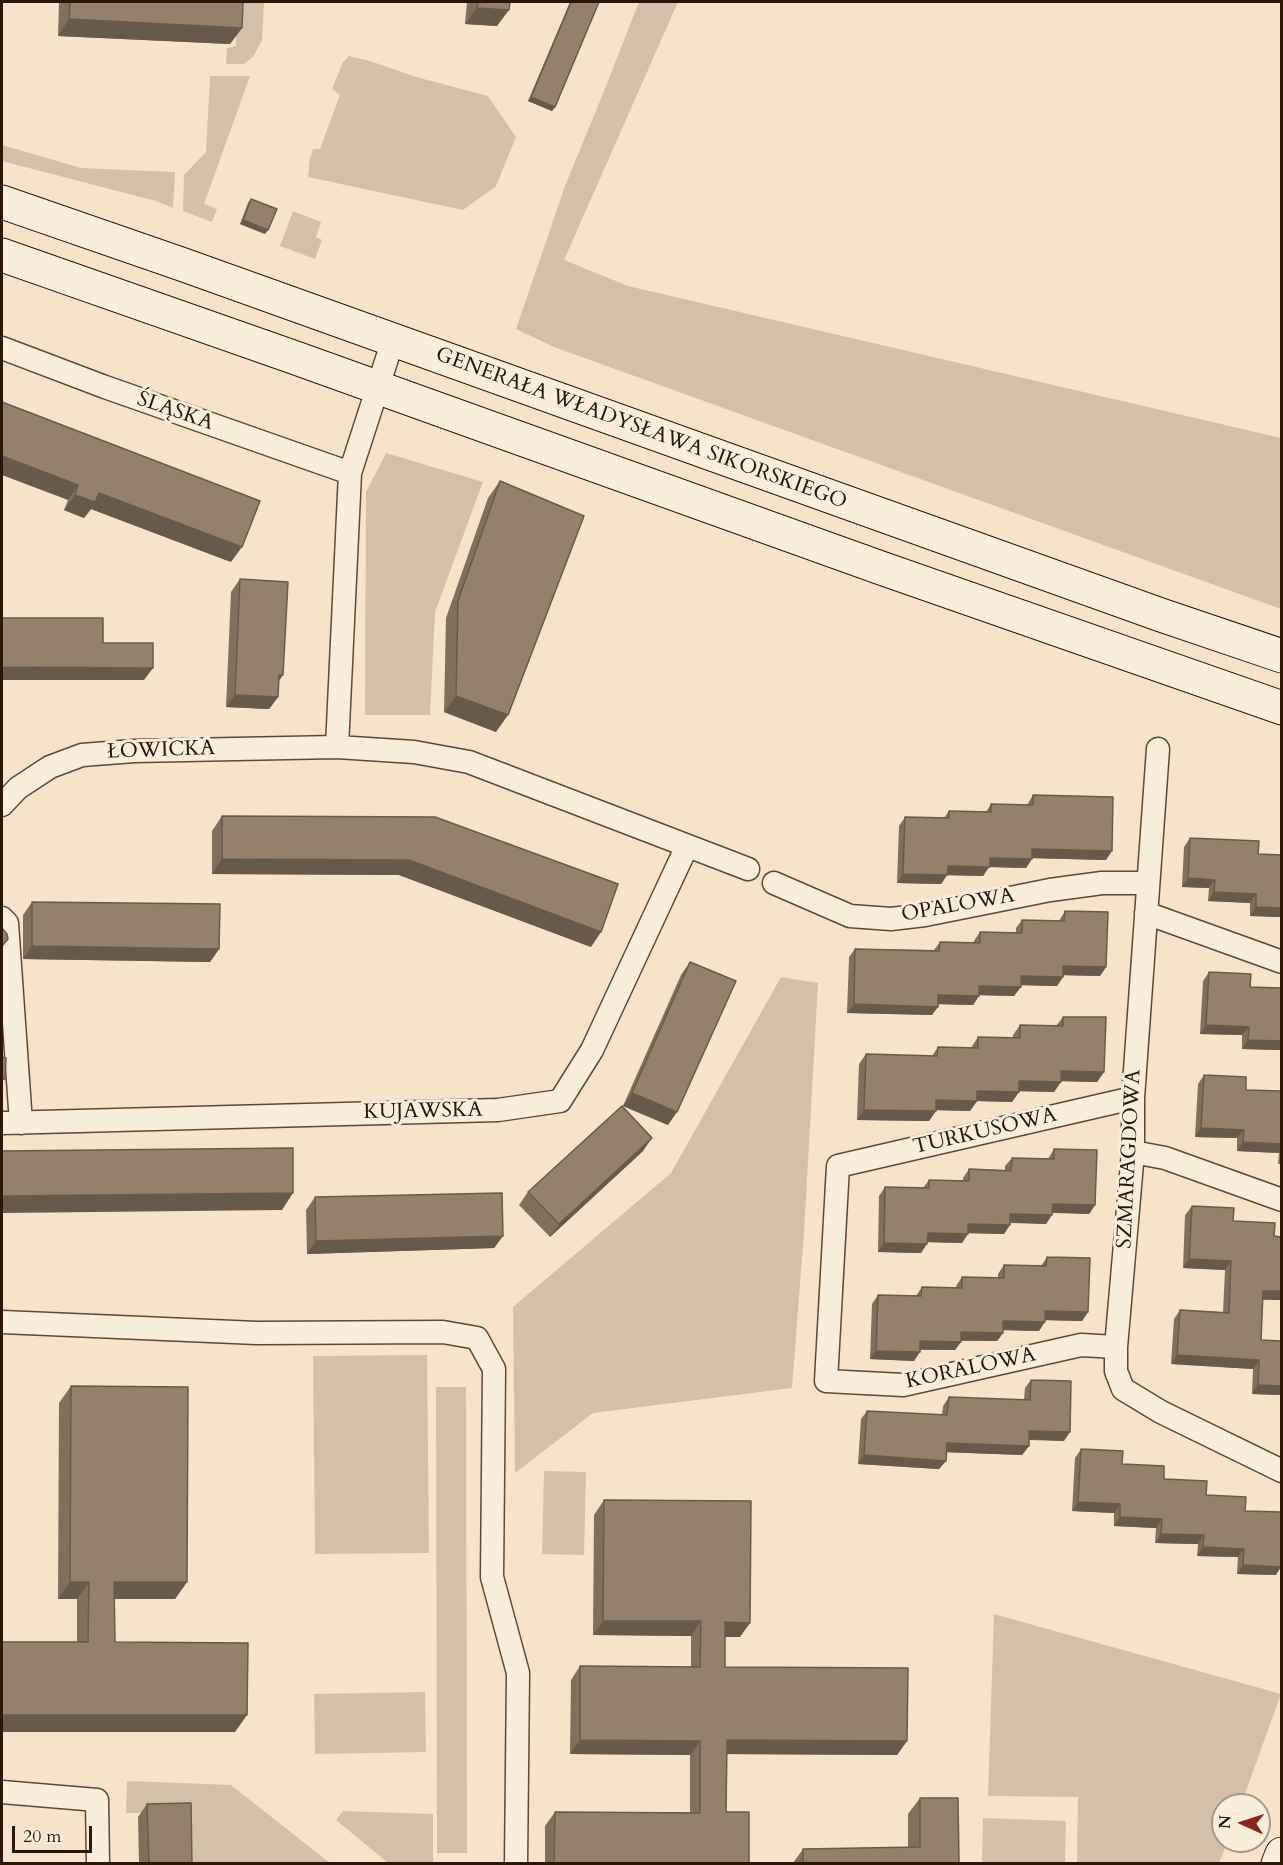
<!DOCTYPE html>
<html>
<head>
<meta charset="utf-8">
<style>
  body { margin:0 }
  #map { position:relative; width:1283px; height:1865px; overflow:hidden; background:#f6e3c9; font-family:Cardo,serif }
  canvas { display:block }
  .frame { position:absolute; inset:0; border:3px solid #2c1606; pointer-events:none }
  .north { position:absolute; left:1211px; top:1793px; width:60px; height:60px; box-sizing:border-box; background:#f9eddc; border:2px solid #a79786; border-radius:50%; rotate:273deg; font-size:16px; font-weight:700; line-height:24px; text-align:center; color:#2c1606 }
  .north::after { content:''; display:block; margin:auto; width:21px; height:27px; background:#8f2418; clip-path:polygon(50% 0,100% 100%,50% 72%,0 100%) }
  .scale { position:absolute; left:12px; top:1826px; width:80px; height:27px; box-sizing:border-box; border:3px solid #2c1606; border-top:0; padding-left:8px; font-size:18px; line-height:21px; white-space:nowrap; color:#2c1606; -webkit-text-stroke:4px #f9eddc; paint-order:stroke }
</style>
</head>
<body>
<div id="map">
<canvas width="1283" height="1865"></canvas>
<div class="frame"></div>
<div class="north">N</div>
<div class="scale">20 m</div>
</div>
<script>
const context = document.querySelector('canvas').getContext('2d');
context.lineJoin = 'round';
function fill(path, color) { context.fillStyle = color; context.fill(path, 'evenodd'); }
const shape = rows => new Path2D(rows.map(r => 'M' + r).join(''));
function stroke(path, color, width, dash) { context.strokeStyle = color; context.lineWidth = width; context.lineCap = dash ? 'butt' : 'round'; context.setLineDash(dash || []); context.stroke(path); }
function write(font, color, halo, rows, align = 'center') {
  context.font = font + ' Cardo,serif'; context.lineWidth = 6; context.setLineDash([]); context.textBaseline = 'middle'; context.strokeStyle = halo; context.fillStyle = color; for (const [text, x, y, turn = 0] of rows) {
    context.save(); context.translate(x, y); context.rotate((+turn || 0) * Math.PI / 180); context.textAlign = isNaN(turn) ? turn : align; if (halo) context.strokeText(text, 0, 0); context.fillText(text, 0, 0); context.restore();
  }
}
const green = shape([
  [237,2,264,2,262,40,253,57,244,64,226,64,227,48,236,46],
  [639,2,678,2,564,260,628,286,1281,438,1281,609,554,347,516,329,565,186,600,101],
  [349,56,370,61,416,77,488,96,516,137,496,186,463,210,308,177,310,158,313,149,320,149,340,95,332,89,343,62],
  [210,76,250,76,204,204,217,209,212,222,183,211,184,175,206,152],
  [2,145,81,168,175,172,173,208,156,201,2,161],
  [293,211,321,222,316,237,322,240,315,259,280,246],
  [386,453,483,482,435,612,430,715,365,715,366,492],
  [781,977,818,983,804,1232,792,1388,593,1413,515,1473,513,1307,671,1173],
  [427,1355,429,1553,315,1554,313,1356],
  [436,1387,466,1387,467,1853,437,1853],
  [544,1471,586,1472,584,1555,542,1554],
  [994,1614,1281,1694,1241,1805,1223,1805,1223,1841,1228,1841,1219,1863,1077,1863,1078,1797,988,1796],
  [425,1692,426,1752,315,1754,314,1694],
  [127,1781,231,1785,330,1863,193,1863,190,1813,126,1813],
  [343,1811,433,1814,433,1863,388,1863,336,1820],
  [983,1818,1066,1821,1065,1863,982,1863]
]);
const street = shape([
  [2,348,105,387,350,473],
  [337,747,350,473,393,340],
  [1158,749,1133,1098,1133,1152,1116,1347,1116,1371,1123,1389,1161,1412,1282,1471],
  [2,805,18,788,50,767,82,755,134,751,337,747,414,752,469,762,748,869],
  [774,883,850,916,891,919,925,915,1050,890,1102,883,1148,883],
  [1146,913,1282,962],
  [2,918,7,923,21,1123],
  [2,1123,498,1110,560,1101,592,1050,687,846],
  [1133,1152,1165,1158,1282,1200],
  [2,1322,257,1333,443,1332,477,1338,494,1369,492,1577,518,1673,516,1864],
  [1116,1347,1081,1345,903,1385,826,1381,838,1166,1133,1098],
  [2,1792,97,1800,98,1864]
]);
const secondary = shape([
  [2,202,184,265,1161,615,1282,656],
  [2,255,293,357,881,568,1282,708],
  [1278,1864,1282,1854]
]);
const wall = shape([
  [59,2,243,2,242,28,230,44,58,36],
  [467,2,510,2,497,26,465,24],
  [570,2,599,2,555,107,552,111,528,101],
  [251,199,265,234,240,224,248,203],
  [2,402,231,562,91,509,84,518,64,510,68,500],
  [500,481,496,732,444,712,446,618,488,498],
  [240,579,278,682,278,697,269,709,226,707,231,592],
  [1033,795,1106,860,1032,858,1026,868,989,867,983,876,947,875,941,884,897,883,899,826,905,817,944,818,949,811,986,812,991,804,1027,805],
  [222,816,435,817,591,947,399,875,212,874,212,831],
  [1190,838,1258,854,1281,855,1281,917,1250,916,1250,903,1208,901,1209,888,1182,887,1184,847],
  [32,902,219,949,210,962,23,959,23,915],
  [1065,911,1106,967,1100,976,1063,975,1063,977,1057,986,1021,985,1014,996,979,995,973,1005,938,1004,932,1015,847,1013,849,957,855,949,934,950,940,942,974,942,974,941,980,932,1016,932,1016,928,1022,920,1059,921],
  [690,962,668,1125,623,1106,681,975],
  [1209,972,1250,987,1281,1050,1242,1049,1242,1035,1200,1034,1203,981],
  [1063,1017,1104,1072,1097,1082,1061,1081,1054,1092,1019,1091,1012,1102,977,1101,970,1111,936,1110,929,1121,857,1120,859,1064,866,1054,932,1056,938,1047,971,1048,978,1037,1013,1038,1013,1035,1020,1025,1056,1026],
  [1204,1075,1246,1090,1281,1091,1281,1164,1278,1164,1279,1153,1237,1151,1237,1138,1195,1137,1198,1084],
  [1054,1149,1095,1205,1089,1214,1052,1213,1046,1224,1010,1223,1004,1234,968,1233,962,1243,927,1242,921,1253,878,1252,879,1196,885,1187,923,1188,929,1180,963,1180,963,1178,969,1169,1005,1170,1005,1166,1012,1158,1048,1159],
  [643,1151,550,1237,519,1205,528,1192],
  [315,1197,503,1236,494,1248,307,1254,306,1210],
  [1192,1206,1274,1236,1281,1237,1281,1300,1263,1300,1261,1340,1281,1395,1252,1394,1253,1369,1171,1364,1174,1319,1180,1310,1223,1312,1225,1270,1183,1268,1185,1215],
  [1047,1257,1088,1312,1082,1321,1045,1320,1039,1331,1003,1330,1003,1333,997,1341,961,1341,955,1350,920,1350,914,1361,870,1359,872,1304,878,1295,916,1296,922,1287,956,1288,956,1286,962,1277,998,1278,998,1274,1004,1265,1041,1266],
  [1031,1380,1064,1441,1029,1440,1029,1446,1022,1455,946,1452,946,1461,939,1469,858,1464,861,1419,867,1411,942,1415,943,1406,949,1397,1024,1400,1025,1388],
  [71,1386,187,1582,175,1599,114,1599,115,1642,235,1732,77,1642,77,1599,58,1599,59,1403],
  [1081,1449,1164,1479,1245,1511,1276,1575,1237,1574,1238,1557,1197,1556,1198,1544,1155,1543,1156,1528,1114,1526,1114,1513,1072,1511,1075,1458],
  [604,1500,740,1637,725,1637,725,1667,907,1741,897,1755,727,1754,726,1812,749,1863,545,1863,545,1826,555,1812,690,1812,690,1755,570,1754,571,1680,580,1666,691,1667,691,1636,593,1635,594,1515],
  [920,1798,959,1863,793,1863,803,1849,908,1847,908,1814],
  [147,1804,192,1863,139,1863,138,1817]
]);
const shadedWall = shape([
  [477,8,509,10,497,26,465,24],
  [69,19,242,28,230,44,58,36],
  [531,97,555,107,552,111,528,101],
  [243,220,268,230,265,234,240,224],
  [2,456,78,485,68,500,2,475],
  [99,493,242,547,231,562,91,509,84,518,64,510,75,495],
  [2,667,153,668,144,680,2,680],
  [279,675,283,675,275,687],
  [235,695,278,697,269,709,226,707],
  [456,696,508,715,496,732,444,712],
  [1032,849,1112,851,1106,860,1026,858],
  [990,858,1032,859,1026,868,989,867,983,876,942,875,948,866],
  [222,859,409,860,601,932,591,947,399,875,212,874],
  [903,874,947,875,941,884,897,883],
  [1188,878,1215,880,1209,888,1182,887],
  [1214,892,1256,894,1250,903,1208,901],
  [1256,907,1281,908,1281,917,1250,916],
  [32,946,219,949,210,962,23,959],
  [1063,966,1106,967,1100,976,1057,975],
  [1021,976,1063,977,1057,986,1015,985],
  [979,986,1021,987,1014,996,973,995],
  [938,995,979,996,973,1005,932,1004],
  [854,1004,938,1007,932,1015,847,1013],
  [1206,1025,1249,1027,1242,1035,1200,1034],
  [1248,1040,1281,1041,1281,1050,1242,1049],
  [1061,1071,1104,1072,1097,1082,1054,1081],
  [1019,1081,1061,1082,1054,1092,1012,1091],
  [977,1091,1019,1092,1012,1102,977,1101,970,1111,929,1110,936,1100],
  [632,1093,677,1112,668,1125,623,1106],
  [864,1110,936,1111,929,1121,857,1120],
  [1201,1128,1244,1130,1237,1138,1195,1137],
  [652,1138,643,1151,550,1237,559,1224],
  [1243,1142,1281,1144,1281,1149,1279,1153,1237,1151],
  [293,1193,282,1210,2,1213,2,1196],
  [1053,1204,1095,1205,1089,1214,1047,1212],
  [1010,1214,1052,1215,1046,1224,1004,1222],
  [968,1224,1010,1225,1004,1234,962,1233],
  [928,1233,968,1234,962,1243,922,1242],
  [503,1236,494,1248,307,1254,316,1241],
  [884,1243,927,1244,921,1253,878,1252],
  [1189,1259,1231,1261,1225,1270,1183,1268],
  [1263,1291,1281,1291,1281,1300,1257,1299],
  [1045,1311,1088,1312,1082,1321,1039,1320],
  [1003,1321,1045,1322,1039,1331,997,1330],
  [961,1332,1003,1333,997,1341,955,1340],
  [920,1341,961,1342,955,1350,914,1349],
  [876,1351,920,1352,914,1361,870,1359],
  [1177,1355,1259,1360,1253,1369,1171,1364],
  [1258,1385,1281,1386,1281,1395,1252,1394],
  [1029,1431,1070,1432,1064,1441,1023,1439],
  [947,1443,1029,1446,1022,1455,941,1452],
  [864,1455,946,1461,939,1469,858,1464],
  [1078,1502,1120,1504,1114,1513,1072,1511],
  [1120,1517,1162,1519,1156,1528,1114,1526],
  [1161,1534,1204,1535,1198,1544,1155,1543],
  [1203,1547,1244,1549,1238,1557,1197,1556],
  [1243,1565,1281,1567,1276,1575,1237,1574],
  [70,1582,89,1582,77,1599,58,1599],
  [114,1582,187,1582,175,1599,102,1599],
  [603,1621,701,1621,691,1636,593,1635],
  [725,1622,750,1623,740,1637,715,1637],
  [2,1715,247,1715,235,1732,2,1732],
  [580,1740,700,1741,690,1755,570,1754],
  [727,1740,907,1741,897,1755,717,1754]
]);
const building = shape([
  [70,2,243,2,242,28,69,19,70,2],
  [478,2,510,2,509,10,477,8,478,2],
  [571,2,599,2,555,107,531,97,571,2],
  [251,199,277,209,268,230,243,220,251,199],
  [2,402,260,501,242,547,99,493,95,502,75,495,78,485,2,456,2,402],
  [500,481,584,516,508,715,456,696,458,601,500,481],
  [240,579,288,582,283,675,279,675,278,697,235,695,240,579],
  [2,618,103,618,103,643,153,643,153,668,2,667,2,618],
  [1033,795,1113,797,1112,851,1032,849,1032,859,990,858,990,867,948,866,947,875,903,874,905,817,949,818,949,811,991,812,991,804,1033,805,1033,795],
  [222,816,435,817,618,884,601,932,409,860,222,859,222,816],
  [1190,838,1259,841,1258,854,1281,855,1281,908,1256,907,1256,894,1214,892,1215,880,1188,878,1190,838],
  [32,902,220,904,219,949,32,946,32,902],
  [1065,911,1108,912,1106,967,1063,966,1063,977,1021,976,1021,987,979,986,979,996,938,995,938,1007,854,1004,855,949,939,951,940,942,980,943,980,932,1022,933,1022,920,1064,921,1065,911],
  [2,928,7,934,8,939,2,946,2,928],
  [690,962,736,981,677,1112,632,1093,690,962],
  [1209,972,1251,974,1250,987,1281,988,1281,1041,1248,1040,1249,1027,1206,1025,1209,972],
  [1063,1017,1106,1017,1104,1072,1061,1071,1061,1082,1019,1081,1019,1092,977,1091,977,1101,936,1100,936,1111,864,1110,866,1054,937,1056,938,1047,978,1048,978,1037,1020,1038,1020,1025,1063,1026,1063,1017],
  [2,1057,6,1058,5,1079,2,1079,2,1057],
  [1204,1075,1246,1077,1246,1090,1281,1091,1281,1144,1243,1142,1244,1130,1201,1128,1204,1075],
  [622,1106,652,1138,559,1224,528,1192,622,1106],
  [293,1148,293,1193,2,1196,2,1151,293,1148],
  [1054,1149,1097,1150,1095,1205,1053,1204,1052,1215,1010,1214,1010,1225,968,1224,968,1234,928,1233,927,1244,884,1243,885,1187,929,1188,929,1180,969,1181,969,1169,1011,1171,1012,1158,1054,1159,1054,1149],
  [502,1193,503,1236,316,1241,315,1197,502,1193],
  [1192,1206,1234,1208,1233,1221,1275,1223,1274,1236,1281,1237,1281,1291,1263,1291,1261,1340,1281,1341,1281,1386,1258,1385,1259,1360,1177,1355,1180,1310,1229,1313,1231,1261,1189,1259,1192,1206],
  [1047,1257,1090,1258,1088,1312,1045,1311,1045,1322,1003,1321,1003,1333,961,1332,961,1342,920,1341,920,1352,876,1351,878,1295,921,1296,922,1287,962,1288,962,1277,1004,1278,1004,1265,1046,1266,1047,1257],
  [1031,1380,1071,1381,1070,1432,1029,1431,1029,1446,947,1443,946,1461,864,1455,867,1411,947,1415,949,1397,1030,1400,1031,1380],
  [71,1386,188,1387,187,1582,114,1582,115,1642,248,1643,247,1715,2,1715,2,1642,88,1642,89,1582,70,1582,71,1386],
  [1081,1449,1123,1451,1122,1464,1164,1466,1164,1479,1207,1481,1206,1495,1246,1497,1245,1511,1281,1512,1281,1567,1243,1565,1244,1549,1203,1547,1204,1535,1161,1534,1162,1519,1120,1517,1120,1504,1078,1502,1081,1449],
  [604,1500,751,1501,750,1623,725,1622,725,1667,908,1668,907,1741,727,1740,726,1812,749,1812,749,1863,554,1863,555,1812,700,1813,700,1741,580,1740,580,1666,700,1667,701,1621,603,1621,604,1500],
  [920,1798,958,1798,959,1863,803,1863,803,1849,920,1847,920,1798],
  [191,1803,192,1863,149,1863,147,1804,191,1803]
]);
const streetNames = [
  ["ŚLĄSKA",175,412,19],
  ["GENERAŁA WŁADYSŁAWA SIKORSKIEGO",641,429,20],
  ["ŁOWICKA",161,751,-2],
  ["OPALOWA",958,906,-10],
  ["KUJAWSKA",423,1112,-1],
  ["TURKUSOWA",985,1132,-13],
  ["SZMARAGDOWA",1130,1159,-87],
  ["KORALOWA",971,1369,-12]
];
fill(green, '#d4c0a8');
stroke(street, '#5e4937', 25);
stroke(secondary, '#2c1606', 35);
stroke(street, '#f9eddc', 22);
stroke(secondary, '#f9eddc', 33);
fill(wall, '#806f5c');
fill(shadedWall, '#685a4b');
fill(building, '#95816b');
stroke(building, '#685a4b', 1.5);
write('21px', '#2c1606', '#f9eddc', streetNames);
</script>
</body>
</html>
